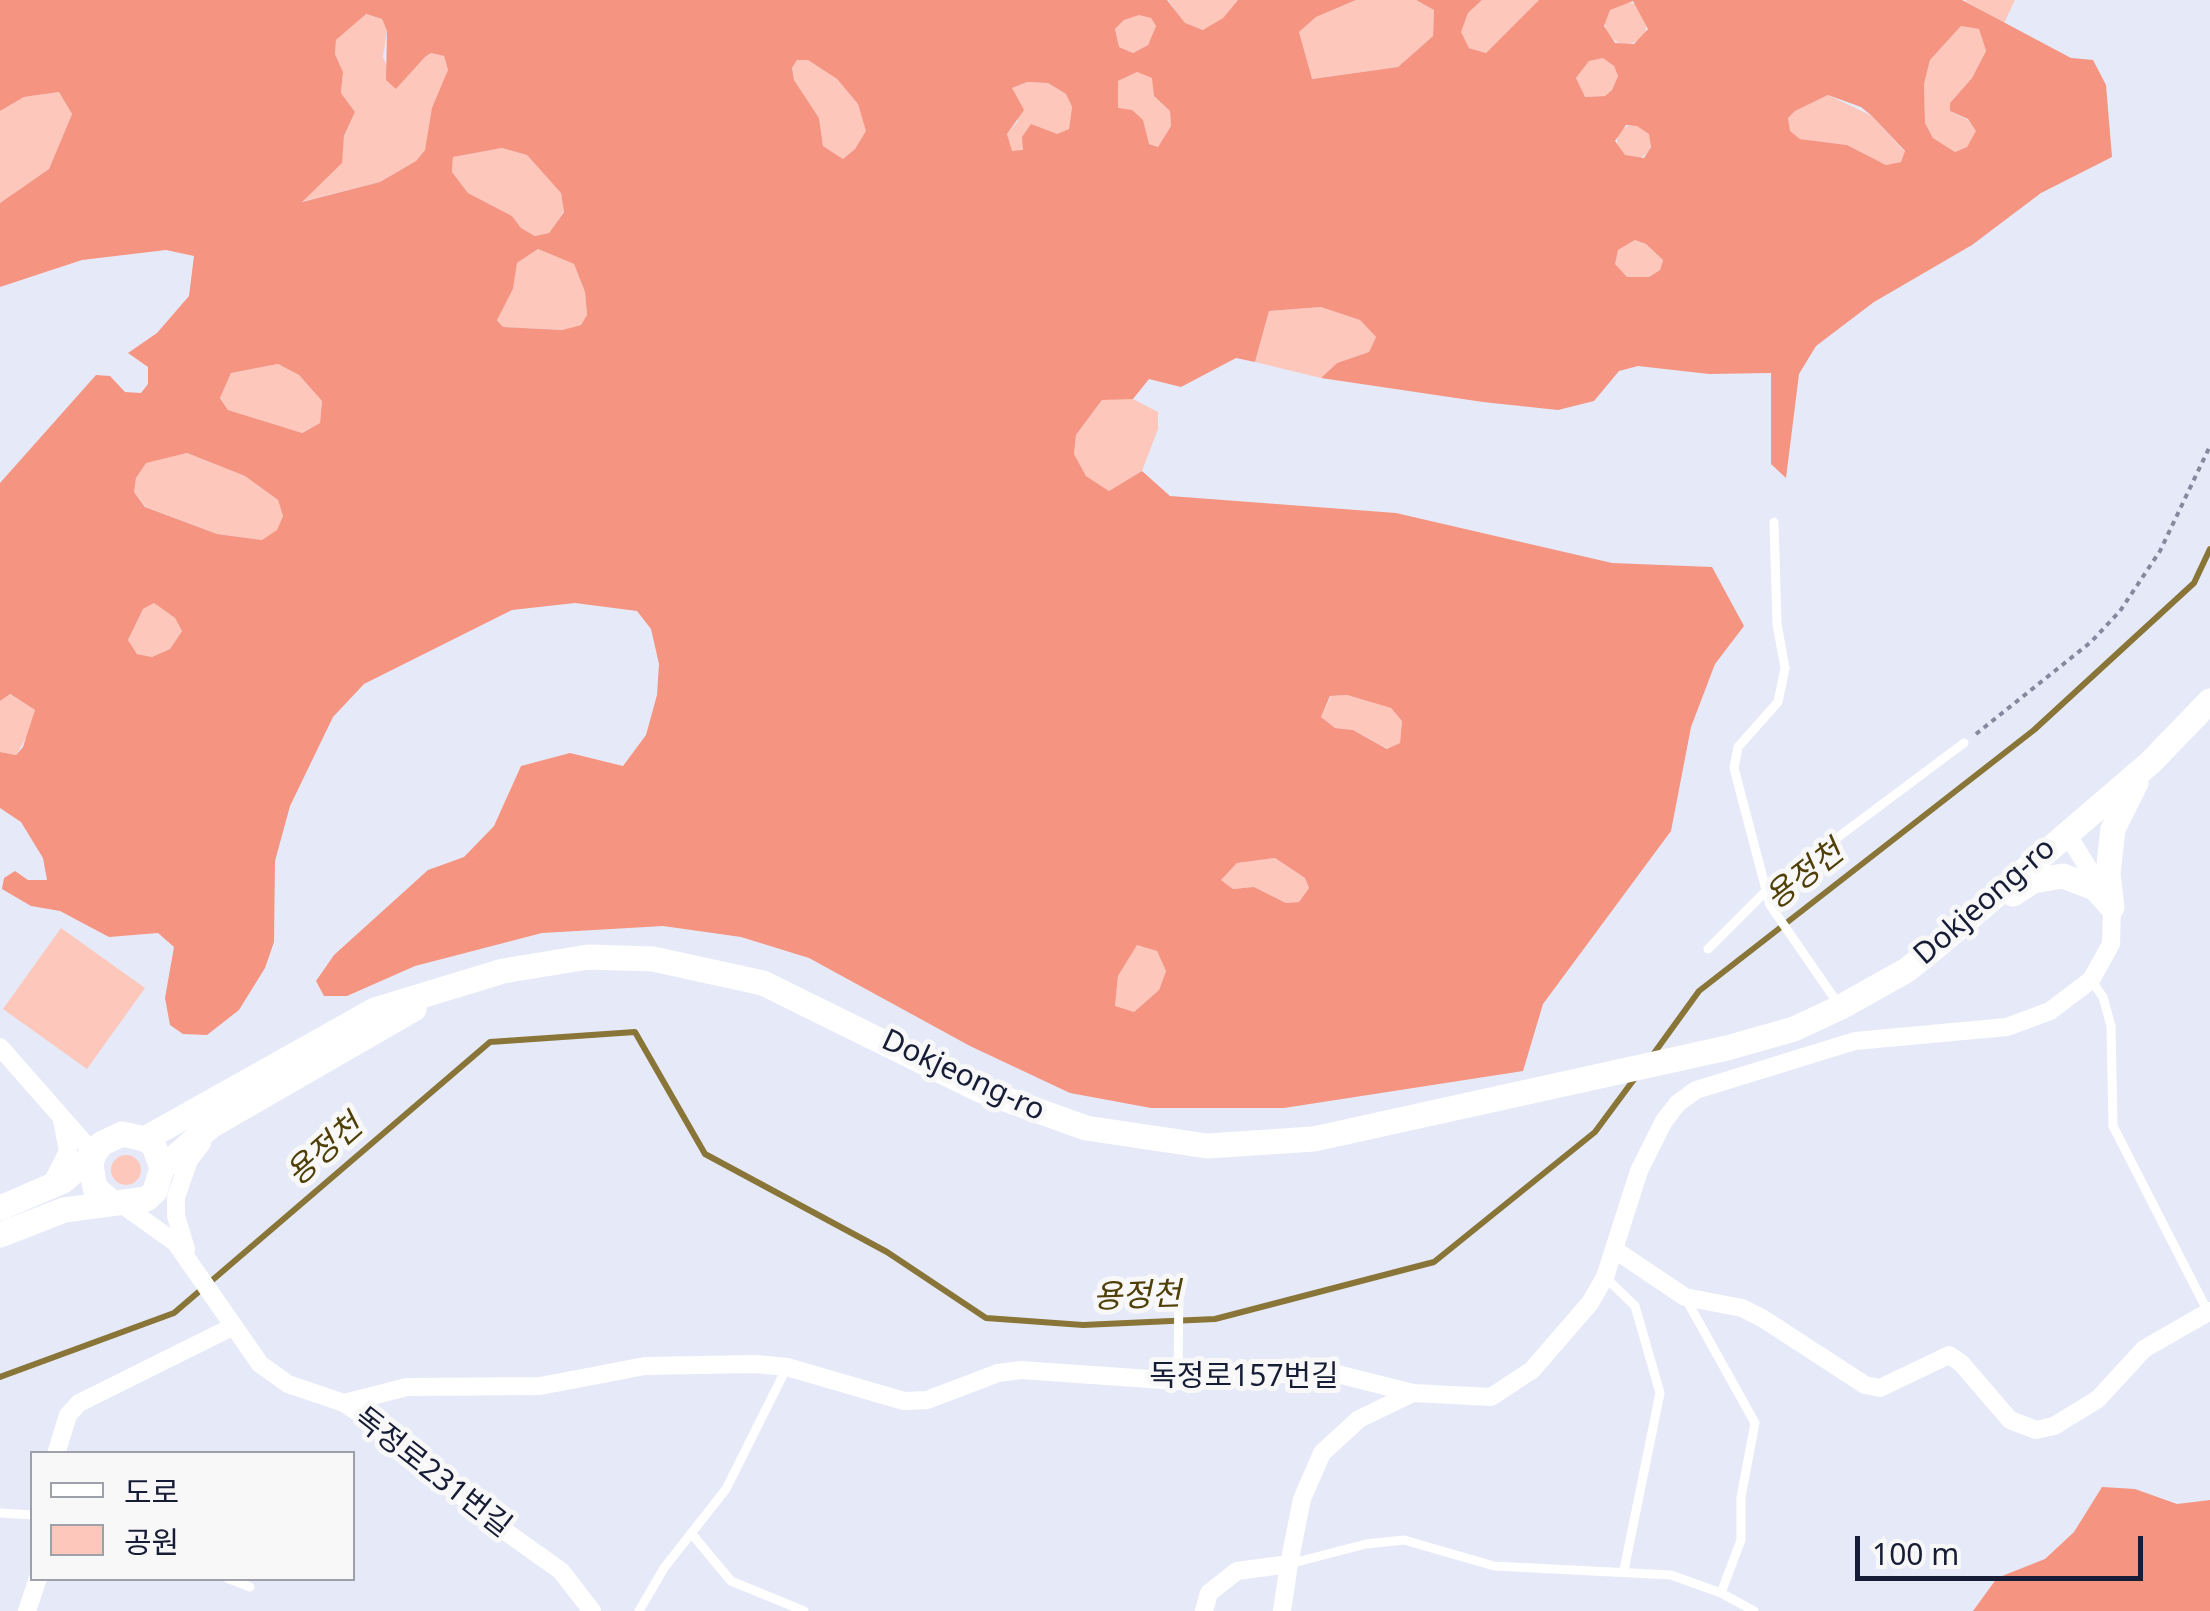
<!DOCTYPE html>
<html>
<head>
<meta charset="utf-8">
<style>
  body { margin:0 }
  #map { position:relative; width:2210px; height:1611px; overflow:hidden; background:#e6eaf8; font-family:"Noto Sans","Noto Sans KR",sans-serif }
  canvas { display:block }
  .legend { position:absolute; left:30px; top:1451px; width:325px; height:130px; box-sizing:border-box; background:#f8f8f8; border:2px solid #9ea0aa; margin:0; padding:12px 18px; list-style:none; font-size:30px; color:#171d36 }
  .legend li { display:flex; align-items:center; gap:20px; height:50px }
  .legend b { width:50px; border:2px solid #9ea0aa }
  .scale { position:absolute; left:1855px; top:1536px; width:288px; height:45px; box-sizing:border-box; border:5px solid #171d36; border-top:0; padding-left:12px; font-size:30px; line-height:35px; white-space:nowrap; color:#171d36; -webkit-text-stroke:8px #f8f8f8; paint-order:stroke }
</style>
</head>
<body>
<div id="map">
<canvas width="2210" height="1611"></canvas>
<ul class="legend">
<li><b style="height:12px;background:#fff"></b>도로</li>
<li><b style="height:28px;background:#fdc7bc"></b>공원</li>
</ul>
<div class="scale">100 m</div>
</div>
<script>
const context = document.querySelector('canvas').getContext('2d');
context.lineJoin = 'round';
function fill(path, color) { context.fillStyle = color; context.fill(path, 'evenodd'); }
const shape = rows => new Path2D(rows.map(r => 'M' + r).join(''));
function stroke(path, color, width, dash) { context.strokeStyle = color; context.lineWidth = width; context.lineCap = dash ? 'butt' : 'round'; context.setLineDash(dash || []); context.stroke(path); }
function write(font, color, halo, rows, align = 'center') {
  context.font = font + ' "Noto Sans","Noto Sans KR",sans-serif'; context.lineWidth = 10; context.setLineDash([]); context.textBaseline = 'middle'; context.strokeStyle = halo; context.fillStyle = color; for (const [text, x, y, turn = 0] of rows) {
    context.save(); context.translate(x, y); context.rotate((+turn || 0) * Math.PI / 180); context.textAlign = isNaN(turn) ? turn : align; if (halo) context.strokeText(text, 0, 0); context.fillText(text, 0, 0); context.restore();
  }
}
const green = shape([
  [1168,0,1238,0,1223,18,1204,30,1185,24],
  [1356,0,1416,0,1434,10,1433,36,1398,67,1311,79,1299,32,1316,17],
  [1482,0,1539,0,1486,53,1469,48,1460,32,1468,13],
  [2015,0,2004,23,1965,1,1966,0],
  '1605 23a21 21 0 1 1 42 0a21 21 0 1 1-42 0Z',
  [365,14,382,19,387,31,383,57,396,89,425,57,431,53,444,56,448,70,425,150,416,161,380,182,300,202,341,163,344,137,355,112,341,93,343,72,335,54,336,40],
  [1139,14,1151,18,1156,26,1148,45,1133,53,1119,47,1115,29,1124,20],
  [1961,26,1979,29,1986,51,1972,78,1950,103,1950,111,1968,120,1977,131,1967,147,1955,152,1933,138,1925,123,1924,84,1930,60],
  [1603,57,1614,66,1618,76,1612,90,1605,96,1584,97,1576,78,1589,61],
  [797,60,808,60,837,79,858,104,867,131,855,149,843,159,823,146,819,118,794,80,792,68],
  [1137,72,1153,78,1154,96,1170,111,1171,126,1158,147,1149,144,1143,128,1118,108,1114,92,1118,81],
  [1027,82,1048,83,1066,94,1072,107,1069,129,1023,151,1011,151,1007,134,1018,121,1012,88],
  [59,92,72,114,49,169,0,203,0,111,24,97],
  [1828,95,1872,116,1905,152,1901,162,1886,165,1847,145,1800,139,1789,131,1788,118,1795,111],
  '1617 142a17 17 0 1 1 34 0a17 17 0 1 1-34 0Z',
  [502,148,527,155,561,193,564,211,549,233,535,236,521,228,512,216,468,193,452,172,453,157],
  [1635,240,1646,244,1663,260,1660,270,1649,277,1627,277,1614,264,1618,250],
  [538,249,574,264,585,292,587,315,581,325,562,330,503,327,497,319,513,289,517,263],
  [1321,307,1360,320,1376,337,1369,352,1337,363,1321,378,1255,362,1269,311],
  [278,364,299,375,322,401,320,423,301,433,228,410,220,397,231,373],
  [1103,399,1133,399,1158,412,1158,429,1142,471,1109,491,1086,476,1074,454,1076,435],
  [187,453,245,476,278,500,283,516,277,531,262,540,217,534,146,507,134,492,136,478,146,462],
  [154,603,175,618,182,631,170,649,152,657,137,654,128,640,143,609],
  [9,694,35,710,33,726,16,755,0,752,0,701],
  [1347,695,1391,708,1402,721,1400,743,1388,749,1353,730,1335,728,1321,717,1331,696],
  [1275,858,1305,878,1309,888,1299,902,1286,903,1254,887,1233,889,1221,880,1237,863],
  [61,928,145,988,87,1069,3,1009],
  [1137,944,1157,951,1166,971,1159,990,1134,1012,1115,1007,1118,976],
  '111 1170a15 15 0 1 1 30 0a15 15 0 1 1-30 0Z'
]);
const forest = shape([
  [0,0,1167,0,1185,23,1203,30,1223,18,1238,0,1356,0,1316,17,1299,32,1312,79,1398,67,1433,36,1434,10,1416,0,1482,0,1468,13,1461,32,1469,48,1486,53,1539,0,1962,0,2071,58,2093,60,2106,85,2112,157,2041,193,1972,245,1874,302,1816,346,1799,374,1786,478,1771,464,1771,373,1709,374,1638,366,1619,371,1594,401,1558,410,1483,402,1321,378,1337,363,1369,352,1376,337,1360,320,1321,307,1269,311,1255,362,1236,358,1181,387,1149,379,1133,399,1102,400,1076,435,1074,454,1086,476,1109,491,1142,471,1170,496,1396,513,1612,563,1712,567,1744,626,1715,664,1691,727,1671,831,1543,1004,1523,1071,1284,1108,1151,1108,1070,1093,970,1046,809,958,741,937,663,926,542,933,415,966,347,996,324,996,316,981,334,955,428,870,464,857,494,826,521,766,570,753,623,766,646,735,657,695,659,664,651,629,637,611,575,603,512,610,364,684,333,717,290,806,275,861,274,942,265,968,239,1010,207,1035,183,1034,170,1025,165,998,174,947,158,933,109,937,60,911,31,906,2,889,4,878,15,871,28,880,47,880,43,858,21,822,0,808,0,752,16,755,23,747,35,710,10,694,0,701,0,483,96,375,110,376,125,392,141,393,148,384,148,367,128,353,157,333,189,296,194,256,166,250,82,260,0,287,0,203,49,169,72,114,59,92,24,97,0,111],
  [1633,1,1648,29,1634,44,1615,43,1604,26,1610,10],
  [366,14,382,19,387,31,386,80,396,89,425,57,431,53,444,56,448,70,432,108,425,150,416,161,380,182,302,202,342,163,344,136,355,112,341,93,343,72,335,54,336,40],
  [1139,15,1151,18,1156,26,1148,45,1133,53,1119,47,1115,29,1124,20],
  [1961,26,1979,29,1986,51,1972,78,1950,103,1950,111,1968,119,1976,131,1967,147,1955,152,1933,138,1925,123,1924,84,1930,60],
  [1603,58,1614,66,1618,76,1612,90,1605,96,1585,97,1576,78,1589,61],
  [797,60,808,60,837,79,858,104,866,131,855,149,843,159,823,146,819,118,794,80,792,68],
  [1137,72,1152,78,1154,96,1170,111,1171,126,1158,147,1149,144,1143,120,1132,110,1118,108,1118,81],
  [1027,82,1048,83,1066,94,1072,107,1069,129,1057,134,1031,124,1022,137,1023,150,1012,151,1007,134,1024,110,1012,88],
  [1828,95,1861,107,1872,116,1905,151,1901,162,1886,165,1847,145,1800,139,1790,131,1788,118,1795,111],
  [1626,125,1637,126,1649,134,1651,147,1644,158,1625,155,1615,141],
  [502,148,527,155,561,193,564,212,549,233,535,236,521,228,512,216,468,193,452,172,453,157],
  [1635,240,1646,244,1663,260,1660,270,1649,277,1627,277,1615,264,1618,250],
  [538,249,574,264,585,292,587,315,581,325,562,330,503,327,497,320,513,289,517,263],
  [278,364,299,375,322,401,320,423,302,433,228,410,220,398,231,373],
  [187,453,245,476,278,500,283,516,277,530,262,540,217,534,145,507,134,492,136,478,146,463],
  [154,603,175,618,182,631,170,649,152,657,137,654,128,640,143,609],
  [1347,695,1391,708,1402,721,1400,743,1387,749,1353,730,1335,728,1321,717,1330,696],
  [1275,858,1305,878,1309,888,1299,902,1286,903,1254,887,1233,889,1221,880,1237,863],
  [1137,945,1157,951,1166,971,1159,990,1134,1012,1115,1006,1118,976],
  [2102,1487,2135,1489,2177,1504,2210,1500,2210,1611,1973,1611,1997,1578,2045,1559,2074,1532]
]);
const stream = shape([
  [1652,1056,1699,991,2034,730,2194,583,2210,549],
  [0,1377,174,1313,490,1042,635,1032,705,1154,887,1252,986,1318,1083,1325,1215,1319,1434,1262,1595,1132,1635,1078]
]);
const path = shape([
  [1976,734,2091,642,2120,611,2160,551,2210,446]
]);
const lane = shape([
  [1774,522,1777,624,1785,668,1778,702,1738,747,1734,768,1770,905,1839,1005],
  [1708,949,1766,891,1964,743],
  [2091,980,2103,997,2111,1026,2113,1126,2209,1314],
  [1605,1277,1635,1306,1660,1393,1624,1570],
  [1686,1299,1755,1423,1741,1497,1741,1540,1721,1593],
  [1178,1381,1179,1281],
  [0,1513,32,1515],
  [691,1533,731,1581,804,1611],
  [1289,1564,1366,1544,1404,1540,1494,1566,1671,1575,1721,1593,1754,1611],
  [227,1578,250,1587],
  [639,1611,664,1568,726,1489,787,1367]
]);
const street = shape([
  [0,1047,94,1154],
  [54,1179,68,1151,62,1120],
  [124,1206,176,1243,260,1364,288,1384,344,1403,359,1413,495,1524,561,1571,592,1611],
  [186,1249,176,1216,176,1197,189,1160,202,1143],
  [1615,1250,1685,1297,1742,1308,1762,1318,1865,1385,1880,1388,1949,1355,1961,1363,2010,1420,2036,1430,2054,1426,2098,1399,2144,1349,2210,1311],
  [344,1403,407,1387,540,1386,645,1366,756,1364,787,1367,904,1401,927,1400,998,1373,1021,1370,1178,1381,1325,1371,1413,1393,1491,1397,1532,1370,1590,1303,1605,1277,1639,1171,1664,1121,1678,1103,1696,1090,1855,1041,2007,1027,2050,1011,2091,980,2111,944,2112,907,2066,832],
  [56,1454,68,1415,79,1403,234,1326],
  [27,1611,38,1578],
  [1204,1611,1209,1593,1237,1571,1289,1564,1302,1499,1322,1453,1359,1419,1413,1393],
  [1282,1611,1289,1564]
]);
const secondary = shape([
  [2013,894,2033,881,2063,876,2095,888,2112,907],
  [2112,907,2108,874,2113,829,2136,783],
  [145,1139,375,1010,503,971,588,957,653,959,763,983,980,1090,1086,1128,1207,1146,1314,1139,1727,1048,1794,1029,1841,1007,1907,970,1938,945,2150,763,2210,701],
  [162,1168,211,1126,414,1009],
  [0,1208,63,1181,94,1154],
  [0,1235,64,1210,147,1199,155,1191,162,1168,154,1146,145,1139,122,1134,101,1144,94,1154,91,1165,95,1188,113,1203]
]);
const streetNames = [
  ["Dokjeong-ro",1985,902,-41],
  ["Dokjeong-ro",963,1076,25],
  ["독정로157번길",1244,1377],
  ["독정로231번길",432,1473,38]
];
const waterNames = [
  ["용정천",1805,876,-38],
  ["용정천",325,1151,-41],
  ["용정천",1137,1297,-2]
];
fill(green, '#fdc7bc');
fill(forest, '#f59480');
stroke(stream, '#887537', 6);
stroke(path, '#85899d', 4, [5, 5]);
stroke(lane, '#fff', 9);
stroke(street, '#fff', 18);
stroke(secondary, '#fff', 25);
write('30px', '#171d36', '#f8f8f8', streetNames);
write('italic 32px', '#504008', '#f8f8f8', waterNames);
</script>
</body>
</html>
